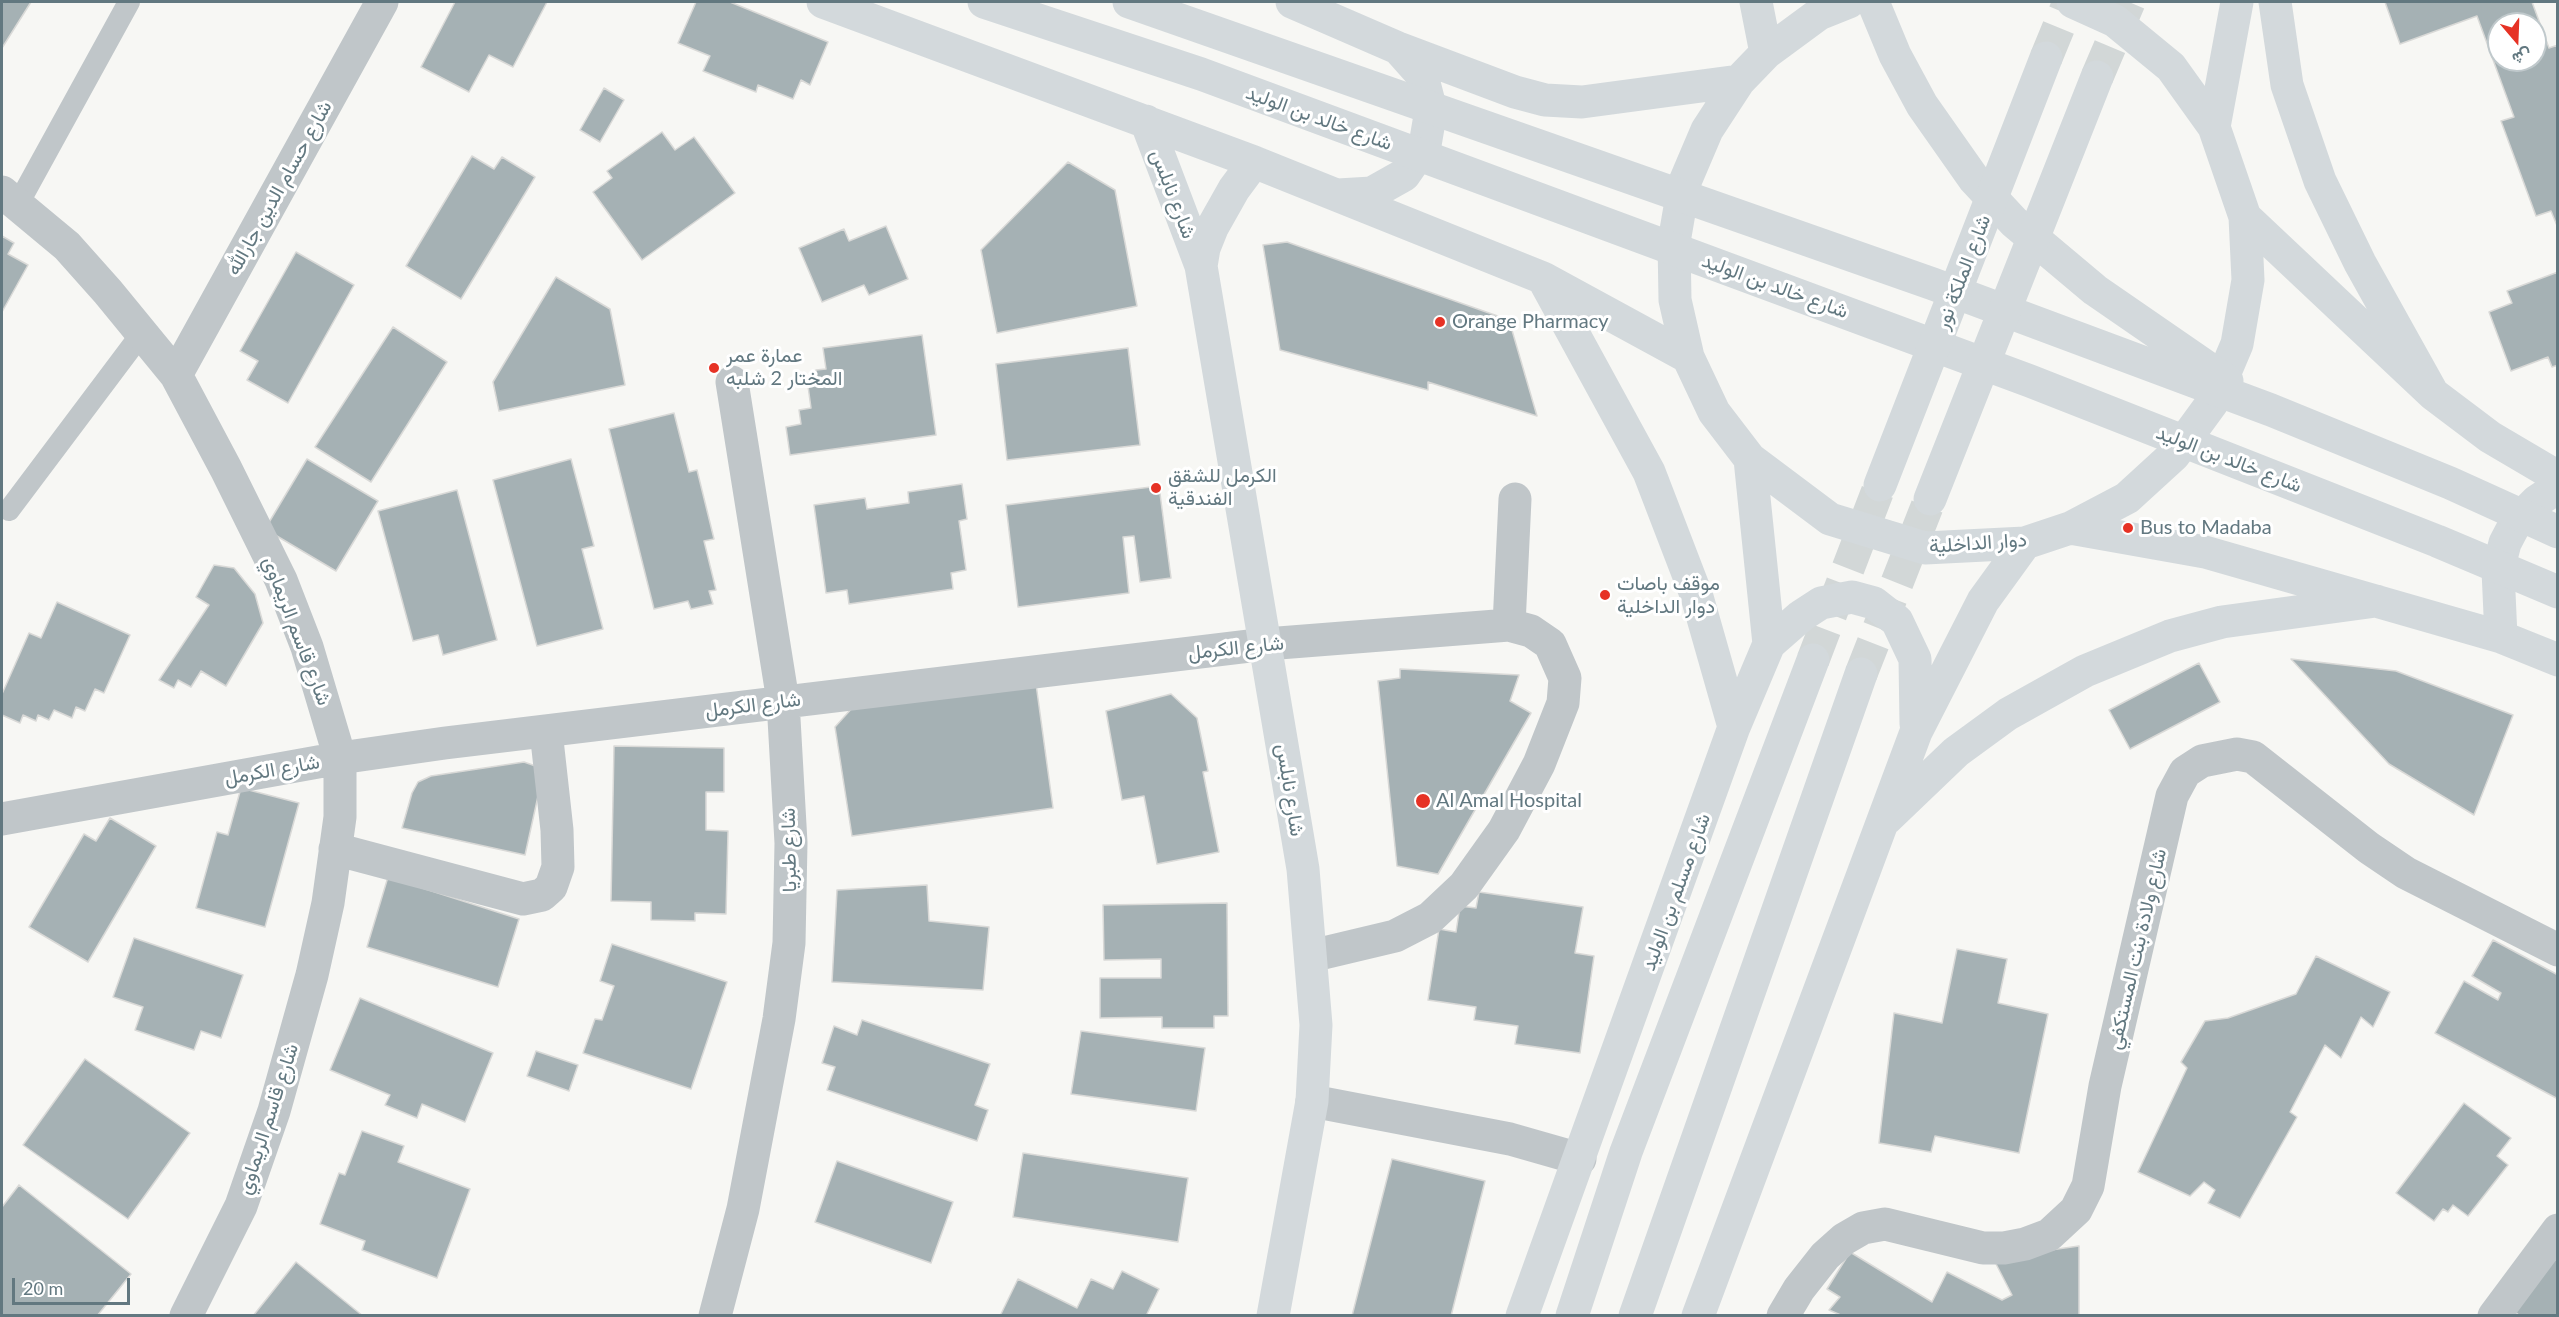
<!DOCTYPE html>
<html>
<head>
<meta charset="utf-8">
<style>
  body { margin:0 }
  #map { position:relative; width:2559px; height:1317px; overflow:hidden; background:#f7f7f4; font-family:Lato,Vazirmatn,sans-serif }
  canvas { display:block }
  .frame { position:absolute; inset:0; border:3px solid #627880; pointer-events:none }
  .north { position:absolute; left:2487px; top:12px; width:60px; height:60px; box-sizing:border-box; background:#fff; border:2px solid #c0c9cc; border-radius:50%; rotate:161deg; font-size:16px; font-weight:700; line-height:24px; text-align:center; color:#627880 }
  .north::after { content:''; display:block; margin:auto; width:21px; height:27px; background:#e63225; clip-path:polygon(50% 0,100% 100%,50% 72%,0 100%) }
  .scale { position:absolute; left:12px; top:1278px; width:118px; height:27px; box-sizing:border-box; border:3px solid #627880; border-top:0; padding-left:8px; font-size:18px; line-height:21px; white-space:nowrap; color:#627880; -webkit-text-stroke:4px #fff; paint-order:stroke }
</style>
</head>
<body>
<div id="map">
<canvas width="2559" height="1317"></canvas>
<div class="frame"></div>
<div class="north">ش</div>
<div class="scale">20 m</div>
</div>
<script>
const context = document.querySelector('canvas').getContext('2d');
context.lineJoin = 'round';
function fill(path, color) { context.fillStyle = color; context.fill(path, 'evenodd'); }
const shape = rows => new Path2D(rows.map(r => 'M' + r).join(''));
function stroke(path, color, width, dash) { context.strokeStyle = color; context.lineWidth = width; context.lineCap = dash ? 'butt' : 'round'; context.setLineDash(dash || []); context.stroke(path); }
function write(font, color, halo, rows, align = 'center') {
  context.font = font + ' Lato,Vazirmatn,sans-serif'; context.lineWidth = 6; context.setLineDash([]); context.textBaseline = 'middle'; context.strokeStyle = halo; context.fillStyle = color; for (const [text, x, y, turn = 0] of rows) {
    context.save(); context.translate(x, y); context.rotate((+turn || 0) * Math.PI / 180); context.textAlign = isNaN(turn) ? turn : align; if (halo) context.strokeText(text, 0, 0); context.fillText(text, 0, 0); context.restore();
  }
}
const building = shape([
  [2,2,31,2,2,48,2,2],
  [455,2,547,2,513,67,489,55,469,92,421,67,455,2],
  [696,2,730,2,828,42,810,85,801,80,793,99,758,85,756,92,703,71,710,56,678,43,696,2],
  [2385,2,2532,2,2549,48,2558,45,2558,228,2551,211,2536,216,2501,121,2514,117,2477,16,2400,44,2385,2],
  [2499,24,2535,24,2535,60,2499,60,2499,24],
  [604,88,624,100,600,142,580,130,604,88],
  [662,132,675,150,694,137,735,193,642,260,593,192,612,178,607,171,662,132],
  [472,156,494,169,502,157,535,177,461,299,406,266,472,156],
  [1068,162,1115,190,1137,306,997,333,981,250,1068,162],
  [886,226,908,279,869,295,864,285,822,302,799,248,844,229,849,241,886,226],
  [2,236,14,243,8,254,28,265,2,312,2,236],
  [1287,242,1509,320,1537,416,1428,382,1428,390,1280,350,1263,245,1287,242],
  [296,252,354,285,288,403,247,380,258,361,240,351,296,252],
  [2558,272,2558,365,2552,367,2548,357,2511,371,2489,312,2512,303,2507,291,2558,272],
  [556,277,610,309,625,385,499,411,493,382,556,277],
  [393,327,447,362,371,482,315,447,393,327],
  [922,335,936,435,790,455,786,427,801,424,799,410,811,408,808,386,818,385,816,370,826,369,823,348,922,335],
  [1128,348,1140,445,1007,460,996,364,1128,348],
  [674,413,689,472,697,470,714,539,704,541,716,590,709,591,713,604,691,609,688,601,654,609,609,429,674,413],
  [307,459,378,501,336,571,265,529,307,459],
  [571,459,594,546,582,549,603,629,537,646,493,480,571,459],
  [962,484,967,519,959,521,966,570,951,573,953,589,849,604,847,590,826,593,814,505,865,498,867,509,909,503,908,492,962,484],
  [1159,486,1171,578,1140,582,1134,536,1123,537,1129,593,1018,607,1006,505,1159,486],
  [457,490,497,640,443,655,438,635,413,641,378,511,457,490],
  [214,565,234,568,255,594,263,623,226,686,201,671,191,687,178,680,174,688,159,680,209,605,196,597,214,565],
  [57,602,130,635,104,693,95,689,85,711,76,707,72,718,54,710,49,720,38,715,36,721,23,715,20,723,2,715,2,694,29,633,41,638,57,602],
  [2291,659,2396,671,2513,715,2474,815,2389,764,2291,659],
  [2199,663,2220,702,2130,749,2109,710,2199,663],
  [1400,669,1519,675,1510,701,1531,713,1438,874,1397,866,1378,681,1400,678,1400,669],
  [1036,684,1053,808,852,836,835,727,853,707,1036,684],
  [1171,694,1197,718,1208,771,1203,772,1219,852,1157,864,1144,796,1122,800,1106,711,1171,694],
  [614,746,724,748,724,792,706,792,706,830,728,831,726,914,695,913,695,921,651,920,651,902,611,901,614,746],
  [524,762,544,769,525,855,402,828,412,793,418,782,431,776,524,762],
  [241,788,299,803,265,927,196,908,217,832,228,835,241,788],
  [110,818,156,846,88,962,29,927,84,834,96,841,110,818],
  [388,877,519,919,498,987,367,947,388,877],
  [927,885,929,921,989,927,983,990,832,982,837,890,927,885],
  [1479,892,1583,907,1575,953,1594,956,1580,1053,1515,1044,1518,1026,1474,1020,1476,1007,1428,1000,1439,929,1456,932,1460,906,1476,908,1479,892],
  [1227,903,1228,1016,1214,1016,1214,1028,1162,1028,1162,1017,1100,1018,1100,978,1161,978,1161,959,1104,960,1103,905,1227,903],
  [134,938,243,975,221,1038,201,1031,194,1050,135,1030,143,1007,113,997,134,938],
  [2493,940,2558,975,2558,1099,2435,1033,2464,981,2498,1000,2501,993,2472,976,2493,940],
  [612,944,727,982,691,1089,583,1053,595,1019,602,1020,614,986,600,981,612,944],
  [1957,949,2007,959,1998,1003,2048,1014,2019,1153,1935,1136,1931,1152,1879,1143,1894,1013,1942,1023,1957,949],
  [2316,956,2390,992,2373,1027,2361,1017,2341,1058,2325,1045,2290,1112,2297,1117,2240,1218,2208,1203,2215,1190,2204,1182,2190,1196,2138,1172,2187,1068,2181,1062,2205,1021,2228,1018,2296,994,2316,956],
  [360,998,493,1053,465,1122,422,1104,417,1118,385,1105,390,1095,330,1070,360,998],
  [862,1020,990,1064,975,1105,988,1110,977,1141,827,1090,835,1067,822,1063,834,1026,857,1035,862,1020],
  [1081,1031,1205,1048,1196,1111,1071,1094,1081,1031],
  [536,1051,578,1065,569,1091,527,1076,536,1051],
  [85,1059,190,1133,128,1219,23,1145,85,1059],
  [2464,1103,2511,1138,2497,1156,2508,1165,2468,1216,2453,1205,2448,1212,2443,1209,2434,1221,2396,1193,2464,1103],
  [362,1131,404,1146,398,1162,470,1189,437,1278,362,1250,365,1241,320,1224,339,1173,345,1175,362,1131],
  [1023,1153,1188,1178,1178,1242,1013,1217,1023,1153],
  [1392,1159,1485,1181,1451,1316,1352,1316,1392,1159],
  [837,1161,953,1202,931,1263,815,1222,837,1161],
  [19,1185,131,1274,97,1316,2,1316,2,1207,19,1185],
  [2079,1246,2079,1314,2081,1316,1843,1316,1829,1310,1840,1297,1827,1289,1850,1252,1932,1302,1947,1272,2002,1300,2012,1295,1993,1258,2079,1246],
  [2553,1258,2558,1261,2558,1316,2520,1316,2514,1311,2553,1258],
  [296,1262,363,1316,253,1316,296,1262],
  [1122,1271,1159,1289,1146,1316,1000,1316,1018,1279,1077,1308,1091,1279,1113,1289,1122,1271]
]);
const highwayTunnel = shape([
  [2046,58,2069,2],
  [2097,77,2129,2],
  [1813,660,1880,485],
  [1861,674,1930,499]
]);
const lane = shape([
  [18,204,129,2],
  [9,510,142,333]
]);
const street = shape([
  [2,192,67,246,108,292,176,375,226,469,281,580,307,647,340,758,340,817,328,903,312,975,274,1111,241,1206,186,1316],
  [176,375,382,2],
  [1509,625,1515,499],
  [2,819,340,758,445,743,1266,644,1509,625,1531,631,1550,644,1565,678,1563,703,1539,764,1504,830,1464,886,1430,918,1395,936,1311,956],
  [335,849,523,899,542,895,551,887,558,867,557,830,546,731],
  [1312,1101,1510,1139,1580,1159],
  [715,1316,743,1209,779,1019,789,943,791,843,783,701,732,382],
  [1783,1316,1799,1289,1825,1256,1844,1239,1863,1228,1885,1224,1983,1248,2004,1248,2025,1244,2049,1235,2076,1210,2088,1186,2105,1086,2172,796,2185,772,2202,761,2237,754,2253,757,2369,848,2406,873,2558,950],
  [2494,1316,2558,1230]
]);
const secondary = shape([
  [823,2,1254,162,1543,278,1688,357],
  [1292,2,1398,48,1515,92,1545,100,1582,102,1739,81],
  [1756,2,1766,53],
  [1849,2,1819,14,1766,53,1739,81,1707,130,1684,184,1674,242,1675,300,1688,357,1714,412,1750,459,1830,519,1925,548,2025,543,2070,528,2127,498,2174,455,2212,403,2237,344,2248,280,2245,217,2214,127,2171,67,2115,21,2073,2],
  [2275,2,2287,85,2320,181,2360,263,2433,394],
  [1146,121,1201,266,1303,869,1316,1025,1312,1101,1273,1316],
  [2214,127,2237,2],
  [1338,195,1372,193,1404,175,1425,145,1431,110,1422,75,1398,48],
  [2245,217,2433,394,2490,437,2558,477],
  [1201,266,1204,248,1212,228,1234,189,1254,162],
  [1543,278,1649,472,1697,597,1734,727],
  [2070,528,2205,552,2501,637,2558,660],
  [2501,637,2498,570,2505,543,2516,522,2537,501,2558,487],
  [1769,644,1801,616,1821,603,1852,597,1874,603,1897,621,1915,659,1916,724],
  [1886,819,1956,752,2008,714,2085,671,2170,636,2222,622,2376,601],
  [1522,1316,1734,727,1769,644,1750,459],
  [1698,1316,1916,732,1983,601,2025,543]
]);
const primary = shape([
  [984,2,1201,74,2030,381,2437,541,2558,592],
  [1129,2,1933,284,2271,410,2450,483,2558,532],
  [1873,2,1895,55,1922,105,1974,179,2014,222,2095,290,2227,381]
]);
const highway = shape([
  [1880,485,2046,58],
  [1930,499,2097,77],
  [1572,1316,1626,1152,1813,660],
  [1635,1316,1861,674]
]);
const markers = [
  [1440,322,6,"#e63225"],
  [714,368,6,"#e63225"],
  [1156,488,6,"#e63225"],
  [2128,528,6,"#e63225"],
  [1605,595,6,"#e63225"],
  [1423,801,8,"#e63225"]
];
const streetNames = [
  ["شارع خالد بن الوليد",1319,118,20],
  ["شارع حسام الدين جارالله",279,188,-61],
  ["شارع نابلس",1173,194,69],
  ["شارع الملكة نور",1963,272,-69],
  ["شارع خالد بن الوليد",1775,286,20],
  ["شارع خالد بن الوليد",2229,459,21],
  ["دوار الداخلية",1978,543,-4],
  ["شارع قاسم الريماوي",297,631,69],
  ["شارع الكرمل",1236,648,-6],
  ["شارع الكرمل",753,705,-7],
  ["شارع الكرمل",272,770,-10],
  ["شارع نابلس",1290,790,81],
  ["شارع طبريا",789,850,-91],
  ["شارع مسلم بن الوليد",1676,892,-70],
  ["شارع ولادة بنت المستكفي",2137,949,-77],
  ["شارع قاسم الريماوي",268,1119,-72]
];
const poiNames = [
  ["Orange Pharmacy",1452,322],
  ["عمارة عمر",726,356],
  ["المختار 2 شلبه",726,379],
  ["الكرمل للشقق",1168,476],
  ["الفندقية",1168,499],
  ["Bus to Madaba",2140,528],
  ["موقف باصات",1617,584],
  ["دوار الداخلية",1617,607],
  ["Al Amal Hospital",1436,801]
];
fill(building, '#a5b1b4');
stroke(building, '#d9d9d7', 1.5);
stroke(highwayTunnel, '#d2d7d7', 33, [33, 16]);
stroke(lane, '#c0c6c9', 22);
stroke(street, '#c0c6c9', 33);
stroke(secondary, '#d3d9dc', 33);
stroke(primary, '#d3d9dc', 33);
stroke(highway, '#d3d9dc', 33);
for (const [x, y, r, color] of markers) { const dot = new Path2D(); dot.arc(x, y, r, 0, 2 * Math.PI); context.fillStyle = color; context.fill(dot); stroke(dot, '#fff', 2); }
write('20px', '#627880', '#fff', streetNames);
write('20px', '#627880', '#fff', poiNames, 'left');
</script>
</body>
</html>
